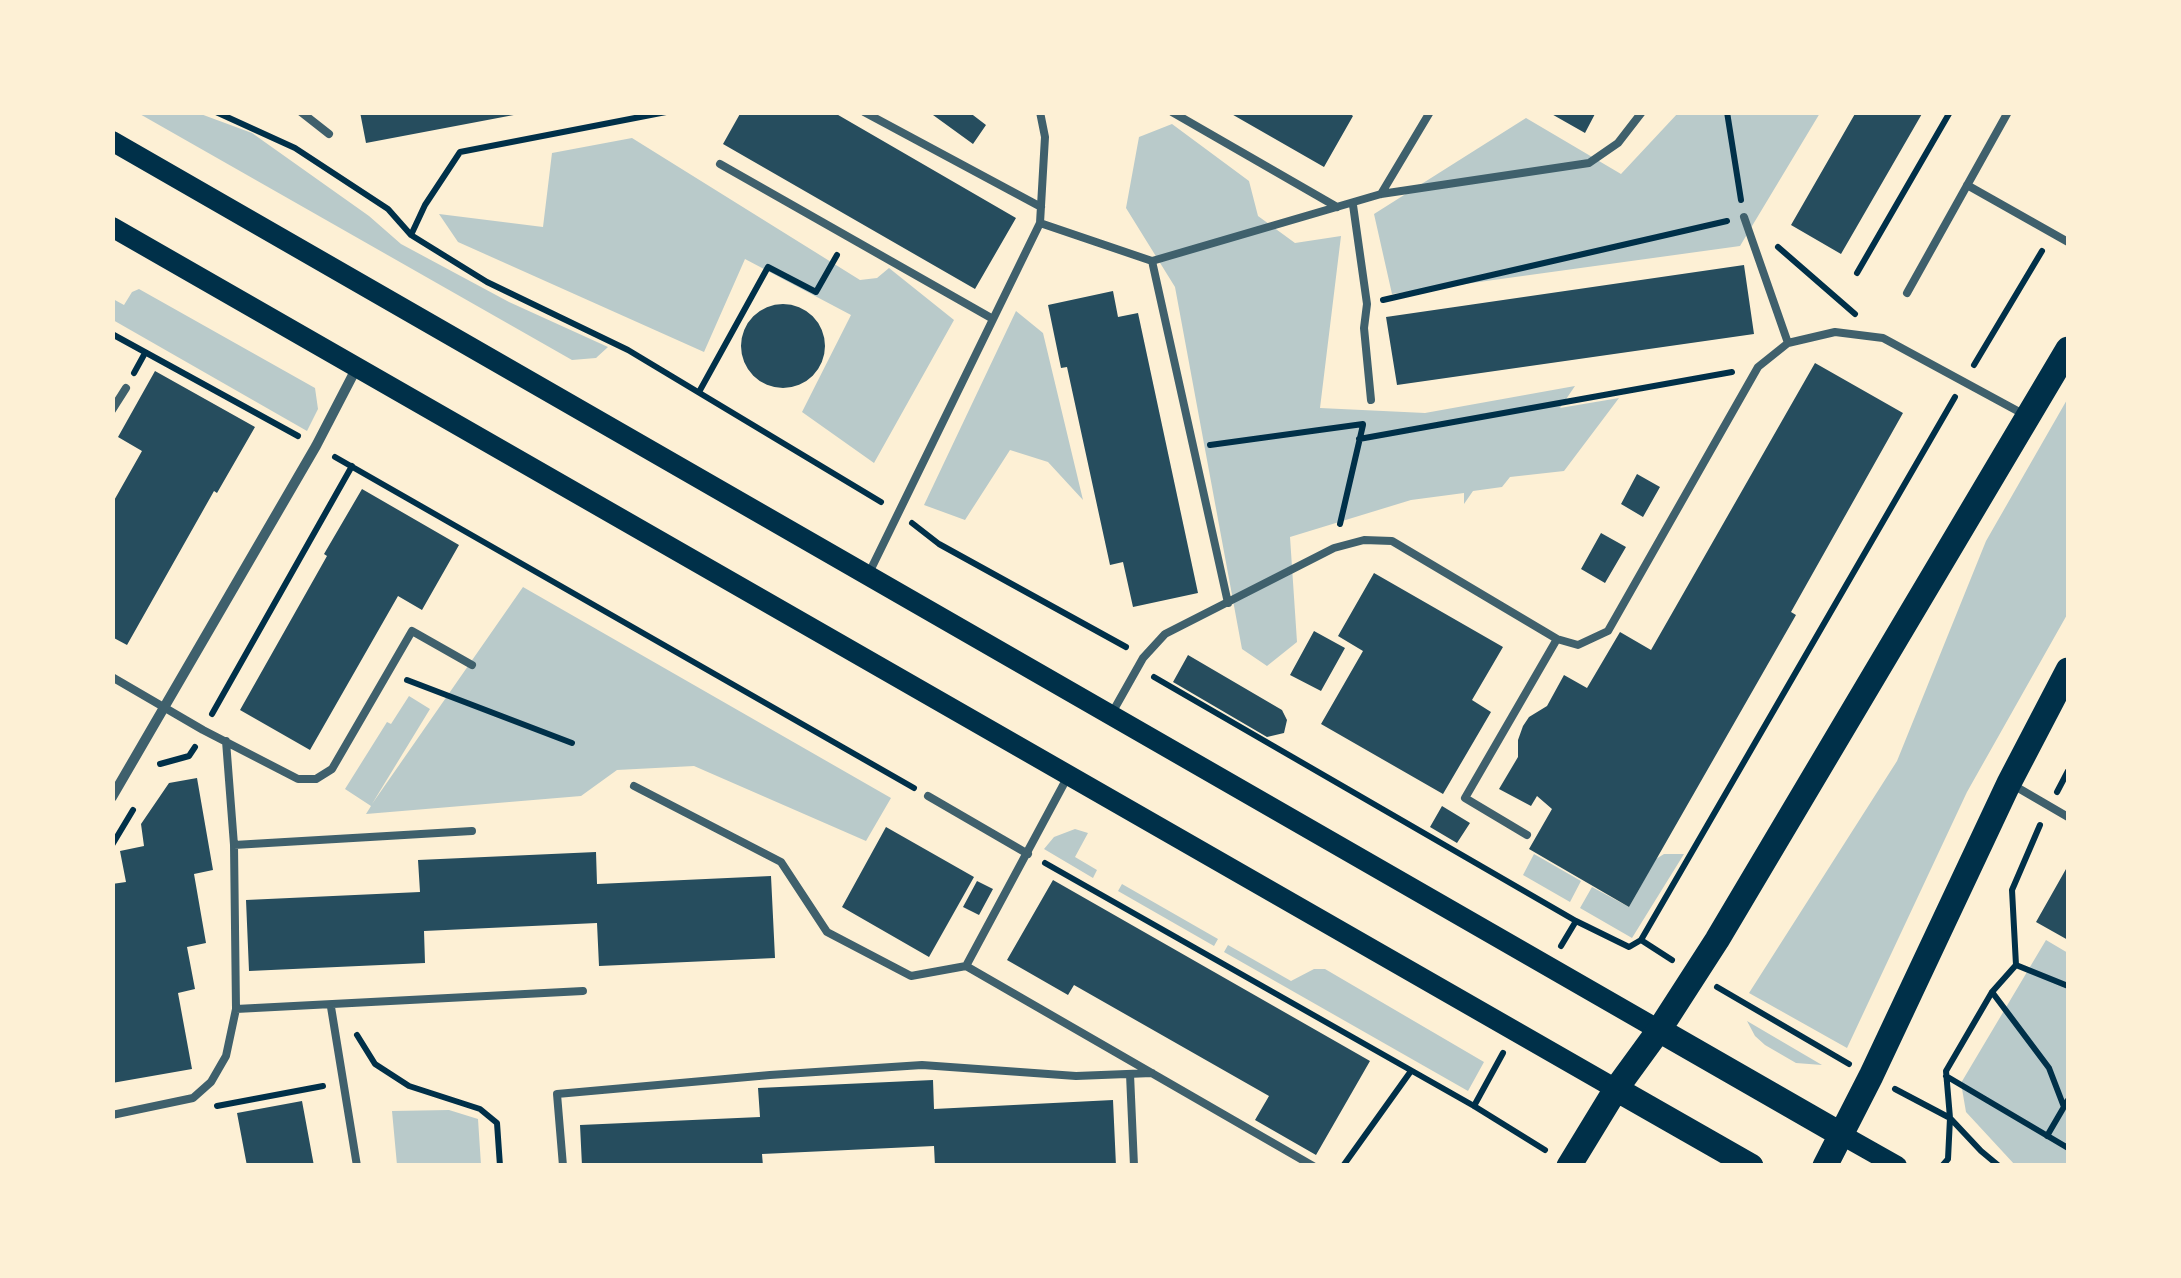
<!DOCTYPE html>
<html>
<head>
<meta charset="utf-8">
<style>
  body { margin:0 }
  #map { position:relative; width:2181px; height:1278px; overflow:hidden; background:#fdf0d5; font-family:"Libre Baskerville",serif }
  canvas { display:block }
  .frame { position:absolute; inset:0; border:115px solid #fdf0d5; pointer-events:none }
</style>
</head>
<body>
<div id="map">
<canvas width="2181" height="1278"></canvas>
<div class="frame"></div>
</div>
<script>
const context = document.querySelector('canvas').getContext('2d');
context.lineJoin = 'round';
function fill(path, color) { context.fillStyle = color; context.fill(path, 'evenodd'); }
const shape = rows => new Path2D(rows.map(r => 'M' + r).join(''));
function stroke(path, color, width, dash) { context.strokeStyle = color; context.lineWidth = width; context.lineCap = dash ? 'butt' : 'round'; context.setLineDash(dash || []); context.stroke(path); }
const green = shape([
  [138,113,198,113,252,133,369,216,401,244,509,302,608,347,596,358,572,360],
  [1678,113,1820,113,1740,246,1392,294,1374,214,1526,118,1621,174],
  [1172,124,1249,181,1258,216,1295,243,1341,236,1320,408,1425,413,1575,386,1560,408,1619,398,1564,471,1510,477,1502,487,1473,491,1464,504,1464,493,1411,500,1290,537,1297,642,1267,666,1242,649,1175,287,1126,208,1139,137],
  [632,138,860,280,877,278,889,268,954,320,874,463,802,412,851,315,745,259,704,352,458,242,439,214,543,227,552,153],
  [139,289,315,388,318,409,307,431,113,320,113,299,124,305,132,292],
  [1016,311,1043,333,1083,500,1048,462,1010,450,965,520,924,505],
  [2068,398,2068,613,1967,792,1847,1048,1749,993,1897,761,1986,541],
  [523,587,891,798,866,841,694,766,617,770,581,796,366,814,371,806,345,789,387,722,391,724,409,696,430,709,372,804],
  [1075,829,1088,833,1075,857,1097,870,1093,878,1044,849,1054,837],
  [1534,854,1581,881,1570,902,1523,875],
  [1664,854,1684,854,1632,938,1580,908,1592,887,1629,907,1656,859],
  [1122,884,1218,939,1214,946,1118,891],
  [2046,940,2068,953,2068,1165,2015,1165,1966,1112,1961,1083],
  [1228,945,1291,981,1314,969,1325,969,1484,1062,1468,1091,1224,952],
  [1747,1021,1822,1065,1796,1063,1765,1045,1755,1036],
  [449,1110,478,1119,481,1165,397,1165,392,1111]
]);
const building = shape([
  [360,112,519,112,519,114,366,143],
  [741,112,833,112,1016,218,975,289,723,144],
  [935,112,969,112,986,125,973,144,933,115],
  [1228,112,1348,112,1353,116,1324,167],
  [1548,112,1596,112,1585,133],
  [1856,112,1923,112,1841,254,1791,225],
  [1744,265,1754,334,1397,385,1386,317],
  [1113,291,1118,317,1138,313,1198,593,1133,607,1123,562,1110,565,1067,367,1061,368,1048,305],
  '741 346a42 42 0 1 1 84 0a42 42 0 1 1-84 0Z',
  [1815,363,1903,413,1791,612,1796,615,1629,907,1529,849,1552,809,1537,796,1531,806,1499,789,1518,757,1518,740,1523,726,1529,717,1547,706,1564,675,1587,688,1620,632,1651,650],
  [155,371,255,427,217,493,214,491,127,645,112,637,112,504,142,451,118,437],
  [1637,474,1660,487,1643,517,1621,504],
  [362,489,459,545,422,610,398,596,310,750,240,710,327,556,324,554],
  [1601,533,1626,547,1605,583,1581,569],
  [1374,573,1503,647,1472,700,1491,712,1443,794,1321,724,1363,651,1338,636],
  [1314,631,1345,648,1321,691,1290,675],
  [1188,655,1282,710,1287,720,1284,733,1267,737,1173,682],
  [197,778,213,870,194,874,206,943,187,947,195,989,178,993,192,1069,112,1083,112,884,126,882,120,851,144,846,141,824,169,783],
  [1442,806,1470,823,1457,843,1430,827],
  [886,827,974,877,929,957,842,907],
  [596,852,597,884,771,876,775,958,599,966,597,923,424,931,425,963,249,971,246,900,420,892,418,860],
  [2066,869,2068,870,2068,940,2036,922],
  [1053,880,1370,1061,1316,1155,1255,1120,1269,1096,1074,985,1068,995,1007,960],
  [977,881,993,889,979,915,963,907],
  [933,1080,934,1109,1113,1100,1116,1166,935,1166,934,1146,762,1154,763,1166,582,1166,580,1125,760,1117,758,1088],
  [302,1101,314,1166,247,1166,237,1113]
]);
const path = shape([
  [216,112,295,148,388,209,411,235,487,282,628,350,881,502],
  [1727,112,1741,200],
  [411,235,425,205,460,152,666,112],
  [1778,247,1855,314],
  [1857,273,1950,112],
  [1383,300,1727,221],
  [112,334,298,436],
  [1974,365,2042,251],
  [134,373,145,353],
  [699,392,768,267,816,292,837,255],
  [1359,439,1732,372],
  [1210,445,1363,424],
  [335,457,914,788],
  [912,523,939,544,1126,647],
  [1340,524,1363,425],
  [1154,677,1576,921,1629,947,1641,940,1672,960],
  [407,680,572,743],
  [212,714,352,466],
  [160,764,189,756,195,747],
  [2057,792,2068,771],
  [112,845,133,810],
  [1045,863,1474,1106,1545,1150],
  [1641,940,1955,397],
  [1561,946,1576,921],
  [2016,965,2068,986],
  [1717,987,1849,1064],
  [1992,992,2049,1068,2064,1107],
  [357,1035,375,1064,409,1086,480,1109,497,1123,500,1166],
  [1946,1076,2068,1148],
  [1895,1089,1950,1118,1948,1159,1942,1166],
  [217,1106,323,1086],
  [1474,1106,1503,1053],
  [2047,1136,2068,1100],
  [1343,1166,1411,1071],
  [1999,1166,1981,1151,1950,1118,1946,1071,1992,992,2016,965,2012,890,2040,825]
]);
const service = shape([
  [301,112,329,134],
  [864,112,1041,207],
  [1172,112,1337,207],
  [720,164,993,319],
  [1967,185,2068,242],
  [1381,194,1430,112],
  [1353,205,1367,304,1364,328,1371,400],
  [1744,217,1788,343],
  [1040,223,1152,261,1228,603],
  [1152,261,1381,194,1589,163,1618,143,1642,112],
  [1907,293,2008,112],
  [112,410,126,388],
  [870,571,1040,223,1045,137,1040,112],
  [112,677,203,730,298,779,316,779,332,769,412,631,472,665],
  [1112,713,1143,658,1165,634,1334,548,1364,540,1392,541,1557,639,1578,645,1608,631,1758,367,1788,343,1835,332,1883,338,2025,415],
  [226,741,234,845,236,1009],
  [1067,778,966,966,1313,1166],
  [2013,785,2068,817],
  [634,786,781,862,827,932,911,976,966,966],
  [928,796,1028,854],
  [1527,835,1465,798,1557,639],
  [234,845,472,831],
  [331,1007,357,1166],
  [1130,1074,1134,1166],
  [112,1115,193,1098,211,1082,226,1056,236,1009,583,991],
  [563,1166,557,1094,770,1075,922,1065,1076,1076,1152,1073]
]);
const minor = shape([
  [112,797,316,446,357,367]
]);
const secondary = shape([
  [112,141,1659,1030],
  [112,227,1616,1089],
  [1842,1135,1897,1166]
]);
const primary = shape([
  [1659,1030,1842,1135],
  [1616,1089,1751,1166],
  [1569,1166,1616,1089,1659,1030,1717,940,2068,349],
  [1825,1166,1871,1076,2009,783,2068,670]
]);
fill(green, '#b9caca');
fill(building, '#264d5e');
stroke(path, '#003049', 6);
stroke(service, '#3f606c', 8);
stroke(minor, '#3f606c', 10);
stroke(secondary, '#003049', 20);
stroke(primary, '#003049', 25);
</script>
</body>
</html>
